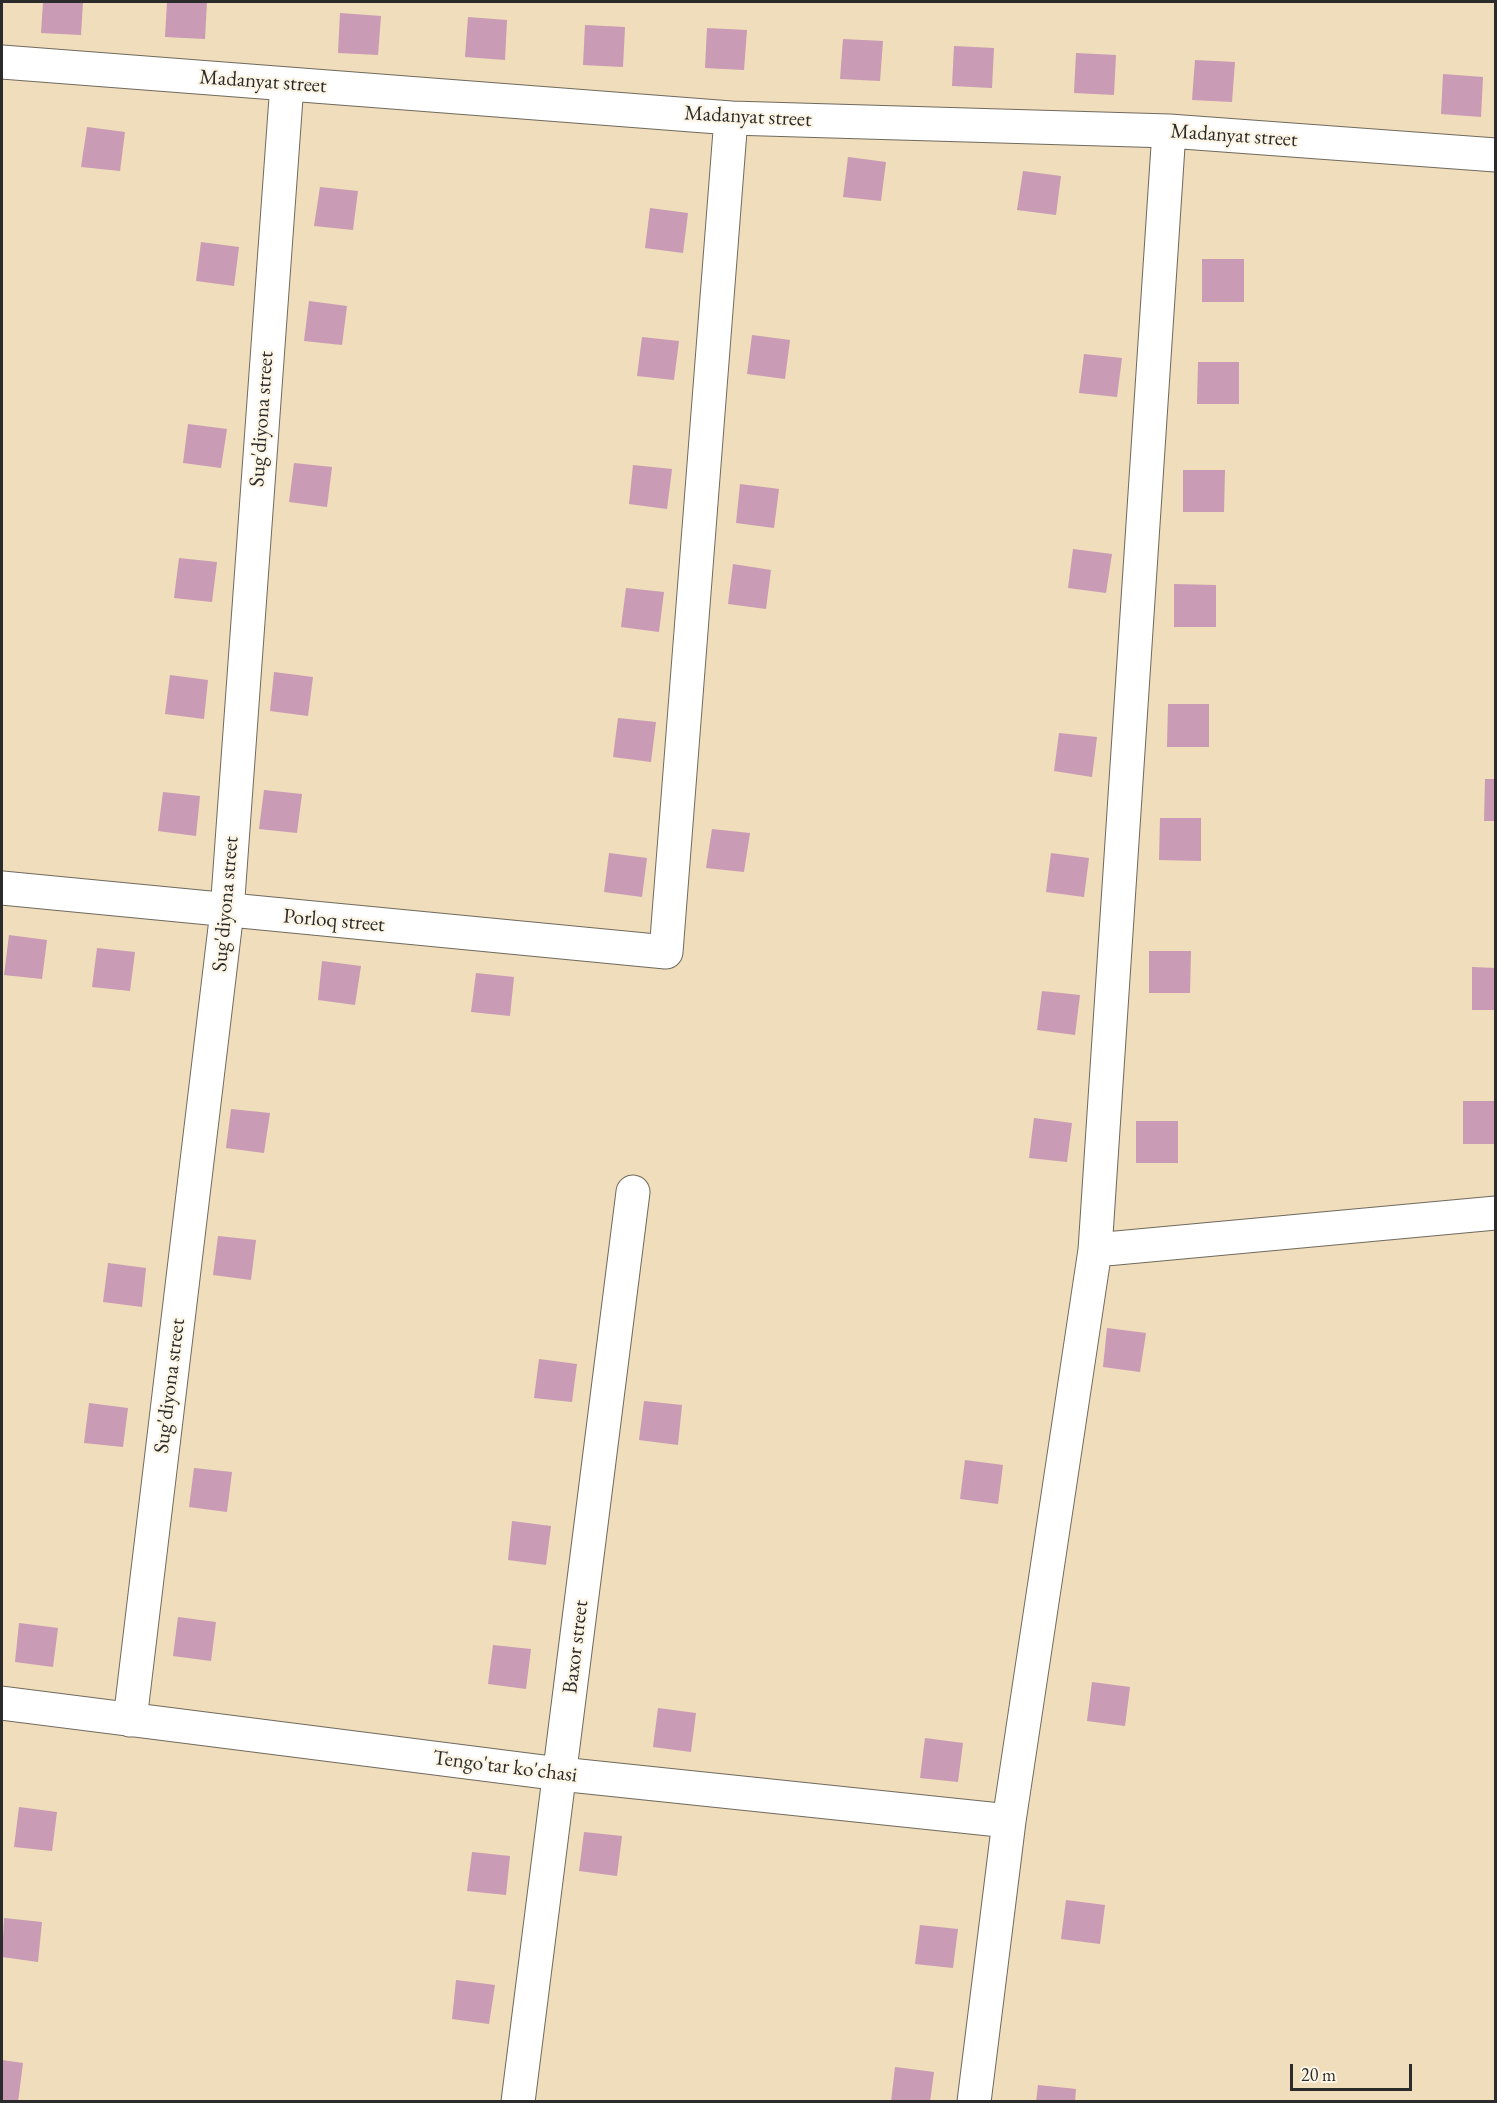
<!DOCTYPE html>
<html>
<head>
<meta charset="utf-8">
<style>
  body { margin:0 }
  #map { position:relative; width:1497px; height:2103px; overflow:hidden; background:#efddbb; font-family:"EB Garamond",serif }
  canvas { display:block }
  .frame { position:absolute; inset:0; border:3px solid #2b2b2b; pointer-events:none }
  .scale { position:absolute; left:1290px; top:2064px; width:122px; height:27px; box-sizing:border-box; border:3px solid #2b2b2b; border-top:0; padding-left:8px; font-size:18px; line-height:21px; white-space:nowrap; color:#2b2b2b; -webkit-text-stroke:4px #fcf5e5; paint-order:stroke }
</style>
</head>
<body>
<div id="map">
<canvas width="1497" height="2103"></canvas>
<div class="frame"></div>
<div class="scale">20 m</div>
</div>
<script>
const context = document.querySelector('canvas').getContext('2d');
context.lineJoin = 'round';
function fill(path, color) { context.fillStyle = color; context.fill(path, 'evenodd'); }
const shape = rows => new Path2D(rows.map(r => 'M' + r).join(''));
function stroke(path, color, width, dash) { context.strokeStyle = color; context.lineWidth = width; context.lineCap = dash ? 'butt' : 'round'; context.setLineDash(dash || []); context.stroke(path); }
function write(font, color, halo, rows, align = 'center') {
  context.font = font + ' "EB Garamond",serif'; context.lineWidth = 4.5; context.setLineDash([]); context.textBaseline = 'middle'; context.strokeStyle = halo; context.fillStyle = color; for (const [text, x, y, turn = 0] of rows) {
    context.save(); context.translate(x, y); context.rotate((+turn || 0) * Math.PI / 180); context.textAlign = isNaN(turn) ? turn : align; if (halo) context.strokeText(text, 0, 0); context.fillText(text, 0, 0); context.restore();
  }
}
const building = shape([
  [43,2,83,2,81,35,41,33],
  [167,2,207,2,205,39,165,37],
  [340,13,381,16,378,55,338,53],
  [468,17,507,20,505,60,465,57],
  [585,25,625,27,623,67,583,65],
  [707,28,747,30,744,70,705,68],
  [843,39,883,41,880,81,840,79],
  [954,46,994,48,992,88,952,86],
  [1076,53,1116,55,1114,95,1074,93],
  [1195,60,1235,62,1232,102,1192,100],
  [1443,74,1483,77,1481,117,1441,114],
  [87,127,125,132,120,171,81,167],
  [848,157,886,162,881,201,843,197],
  [1023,171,1061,176,1056,215,1017,210],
  [320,187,358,191,353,230,314,226],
  [650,208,688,213,683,253,645,248],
  [201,242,239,247,234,286,196,281],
  [1202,259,1244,259,1244,302,1202,302],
  [309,301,347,306,342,345,304,341],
  [752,335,790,340,785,379,747,374],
  [642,337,679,341,674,380,637,376],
  [1084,354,1122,358,1117,397,1079,393],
  [1198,362,1239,362,1239,404,1197,404],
  [188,424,227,429,221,468,183,463],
  [294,463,332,467,327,507,289,502],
  [633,465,672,469,667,509,629,504],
  [1183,470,1225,470,1224,512,1183,512],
  [740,484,779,489,774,528,736,523],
  [1073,549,1112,554,1106,593,1068,588],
  [179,558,217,562,212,602,174,598],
  [733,564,771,570,766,609,728,604],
  [1174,584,1216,585,1216,627,1174,627],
  [626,588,664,592,659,632,621,627],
  [274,672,313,677,308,716,270,711],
  [170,675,208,680,204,719,165,714],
  [1168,704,1209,704,1209,747,1167,747],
  [618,718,656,722,651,762,613,757],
  [1059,733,1097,737,1092,777,1054,771],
  [1485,779,1496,779,1496,821,1484,821],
  [264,790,302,794,297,833,259,829],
  [163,792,200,796,196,836,158,831],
  [1160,818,1201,818,1201,861,1159,860],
  [712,829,750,833,744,872,706,868],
  [609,853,647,858,642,897,604,892],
  [1051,853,1089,858,1084,897,1046,892],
  [9,935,47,940,42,979,4,975],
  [97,948,135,952,130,991,92,987],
  [1149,951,1191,951,1190,993,1149,993],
  [322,961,361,966,355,1005,318,1000],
  [1472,967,1496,968,1496,1010,1472,1010],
  [476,973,514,977,510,1016,471,1012],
  [1042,991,1080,995,1075,1035,1037,1030],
  [1463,1101,1496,1101,1496,1144,1463,1144],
  [231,1109,270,1113,264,1153,226,1148],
  [1034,1118,1072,1123,1067,1162,1029,1158],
  [1136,1121,1178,1121,1178,1163,1136,1163],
  [218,1236,256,1240,251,1280,213,1275],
  [108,1263,146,1268,142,1307,103,1302],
  [1107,1328,1146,1333,1140,1372,1103,1367],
  [539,1359,577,1364,572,1402,534,1398],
  [644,1401,682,1405,678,1445,639,1440],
  [89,1403,128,1408,123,1447,84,1443],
  [965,1460,1003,1465,998,1504,960,1499],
  [194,1468,232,1472,227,1512,189,1507],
  [512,1521,551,1526,546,1565,508,1560],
  [178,1617,216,1622,211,1661,173,1656],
  [19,1623,58,1628,53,1667,15,1662],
  [493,1645,531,1649,526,1689,488,1684],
  [1092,1682,1130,1687,1125,1726,1087,1721],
  [658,1708,696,1713,691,1752,653,1747],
  [925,1738,963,1743,958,1782,920,1778],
  [19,1807,57,1812,52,1851,14,1847],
  [584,1832,622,1836,617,1876,579,1871],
  [472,1852,510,1856,506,1895,467,1891],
  [1066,1900,1105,1905,1100,1944,1061,1939],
  [4,1918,42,1922,38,1962,2,1957],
  [920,1925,958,1929,953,1968,915,1964],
  [456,1980,495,1985,489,2024,452,2019],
  [2,2060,23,2063,18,2102,2,2100],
  [895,2067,934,2072,930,2102,891,2102],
  [1038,2085,1076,2089,1075,2102,1036,2102]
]);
const minor = shape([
  [2,62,731,118,1169,131,1496,155],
  [2,888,666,952,731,118],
  [1095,1250,1169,131],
  [2,1703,560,1774,1009,1821],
  [130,1720,227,911,287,84],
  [518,2102,633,1192],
  [974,2102,1009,1821,1095,1250,1496,1213]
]);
const streetNames = [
  ["Madanyat street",263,82,4],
  ["Madanyat street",748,117,3],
  ["Madanyat street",1234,136,4],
  ["Sug'diyona street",262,419,-86],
  ["Sug'diyona street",226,904,-85],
  ["Porloq street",334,921,5],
  ["Sug'diyona street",170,1386,-83],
  ["Baxor street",576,1647,-83],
  ["Tengo'tar ko'chasi",505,1767,7]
];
fill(building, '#c99bb4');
stroke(minor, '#70695d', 35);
stroke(minor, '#fff', 33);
write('21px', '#2b2b2b', '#fcf5e5', streetNames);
</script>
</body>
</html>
